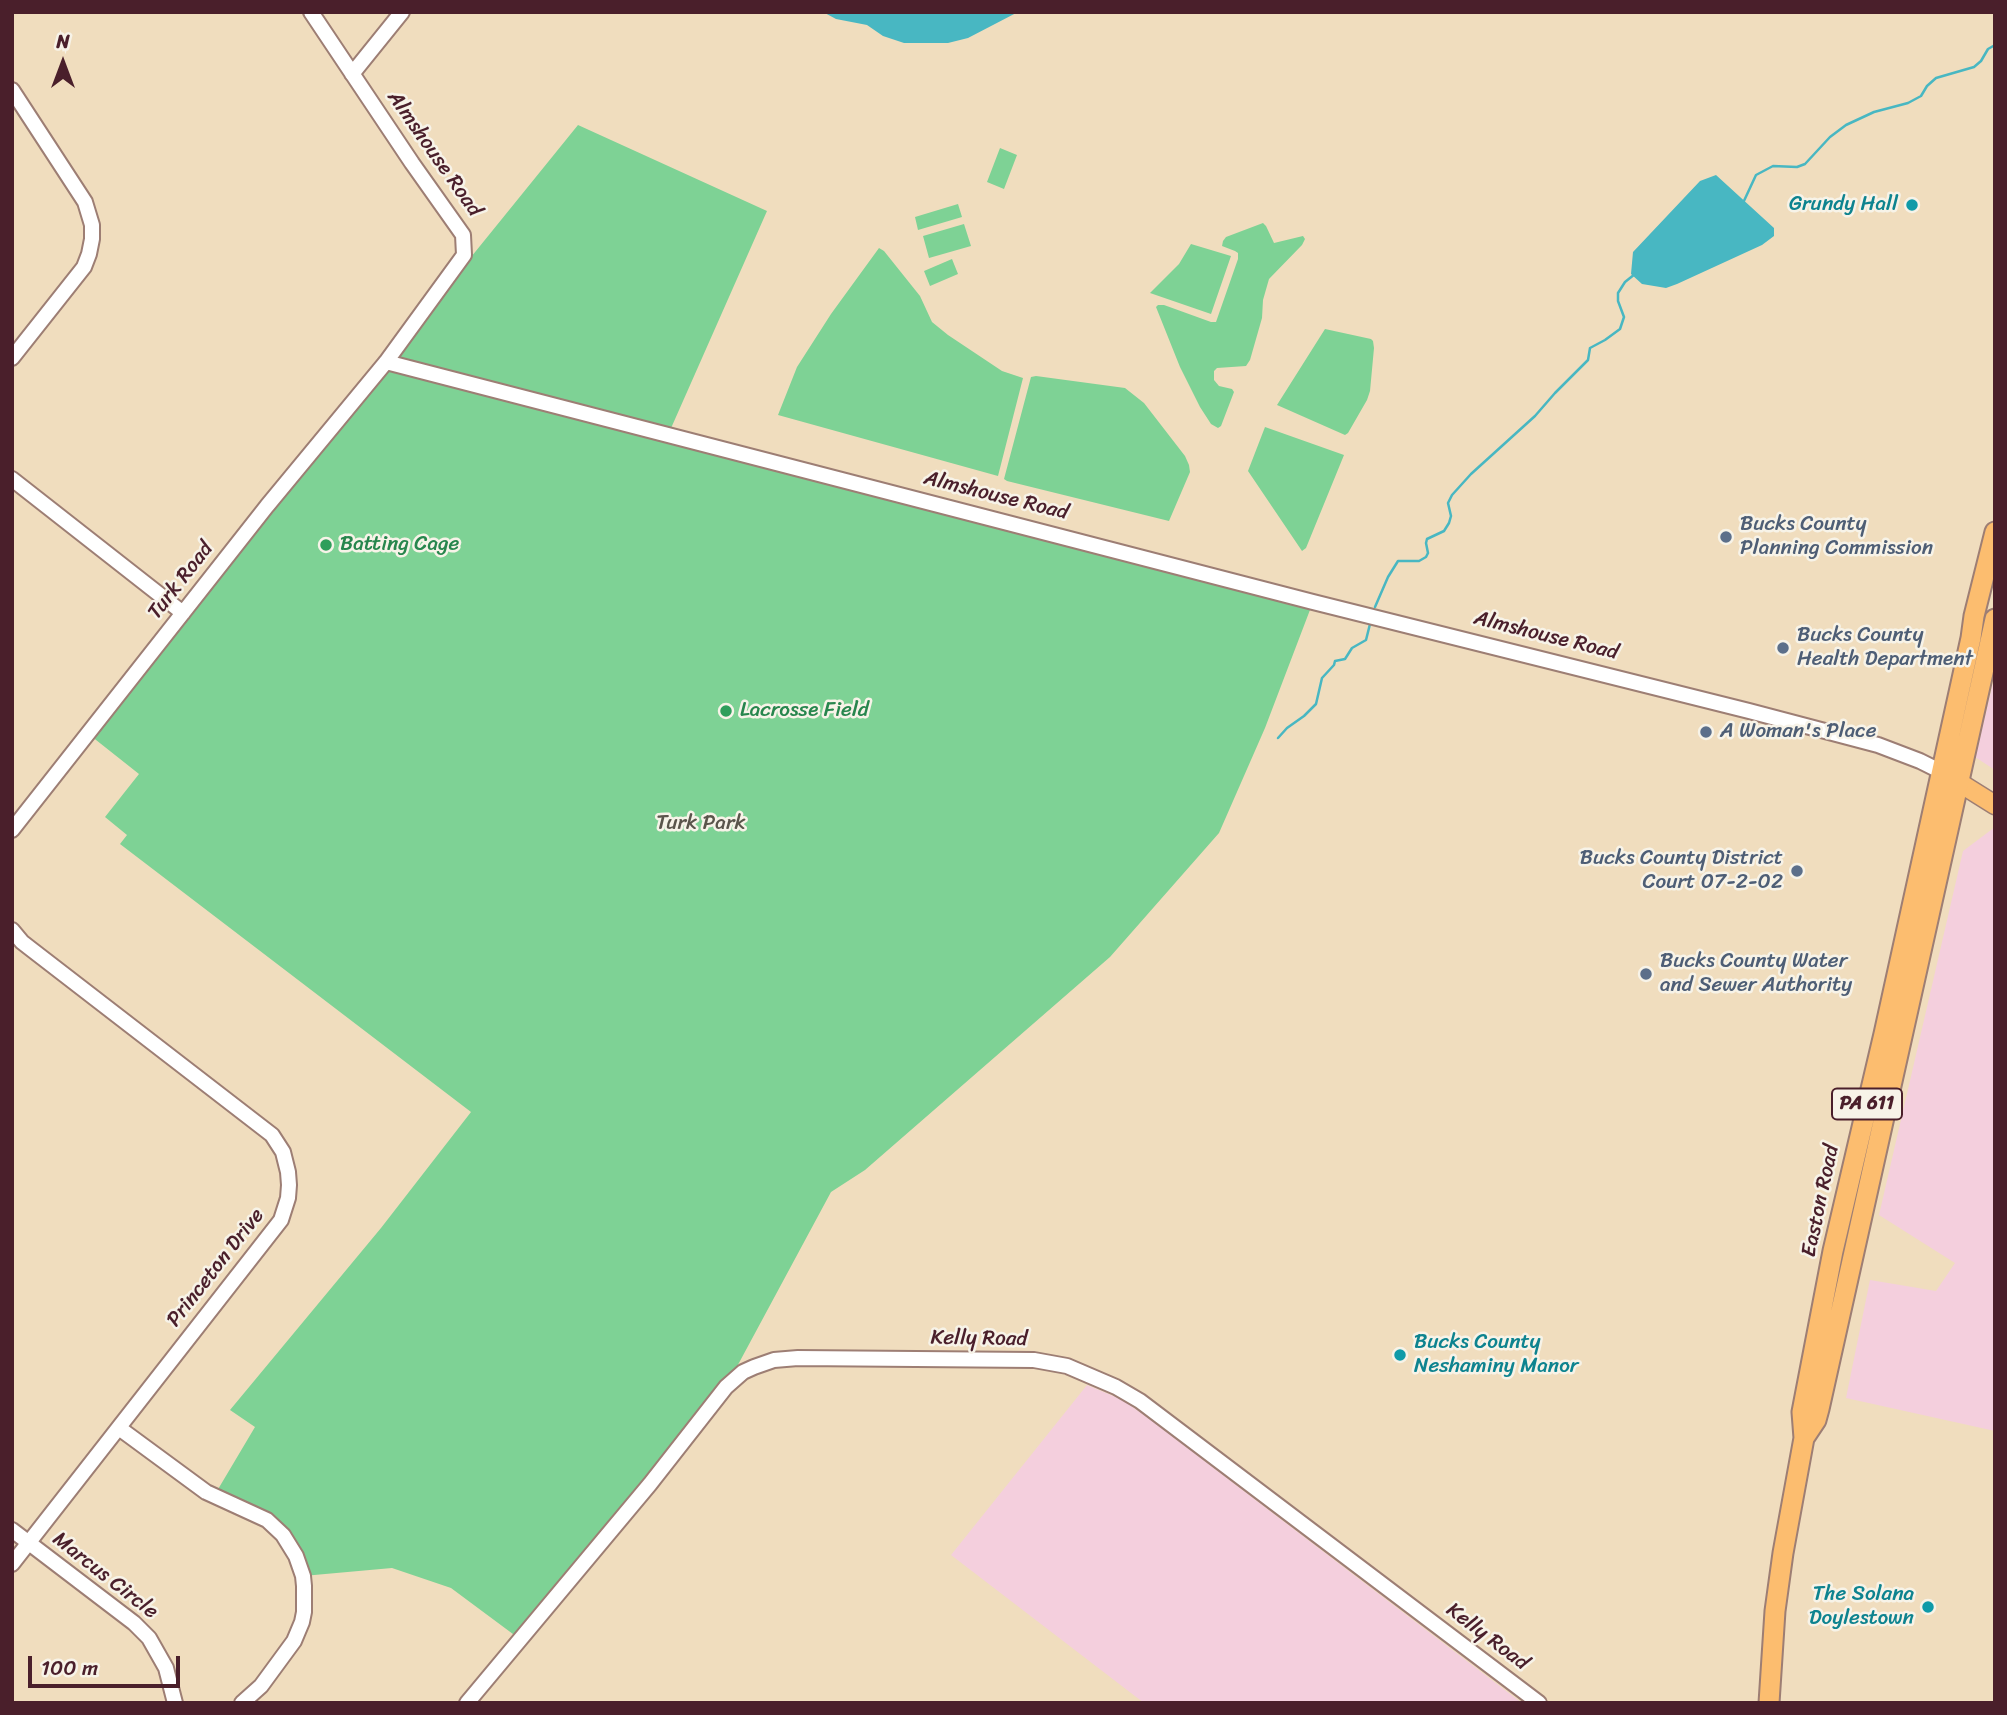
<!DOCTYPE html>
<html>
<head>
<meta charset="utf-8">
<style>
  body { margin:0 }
  #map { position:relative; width:2007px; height:1715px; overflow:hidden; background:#f0ddbe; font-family:Sriracha,sans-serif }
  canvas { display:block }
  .frame { position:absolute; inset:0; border:14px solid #4a1f2b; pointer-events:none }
  .north { position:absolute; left:28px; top:28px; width:70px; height:70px; -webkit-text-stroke:5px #f7f3e8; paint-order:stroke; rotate:0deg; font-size:19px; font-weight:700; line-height:28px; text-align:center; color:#4a1f2b }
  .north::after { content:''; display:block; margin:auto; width:24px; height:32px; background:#4a1f2b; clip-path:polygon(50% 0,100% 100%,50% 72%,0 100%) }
  .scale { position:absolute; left:28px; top:1656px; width:152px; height:32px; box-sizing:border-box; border:4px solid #4a1f2b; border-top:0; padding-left:9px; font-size:21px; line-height:24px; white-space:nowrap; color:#4a1f2b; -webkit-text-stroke:5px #f7f3e8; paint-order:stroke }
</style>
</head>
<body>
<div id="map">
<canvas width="2007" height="1715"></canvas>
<div class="frame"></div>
<div class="north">N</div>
<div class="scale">100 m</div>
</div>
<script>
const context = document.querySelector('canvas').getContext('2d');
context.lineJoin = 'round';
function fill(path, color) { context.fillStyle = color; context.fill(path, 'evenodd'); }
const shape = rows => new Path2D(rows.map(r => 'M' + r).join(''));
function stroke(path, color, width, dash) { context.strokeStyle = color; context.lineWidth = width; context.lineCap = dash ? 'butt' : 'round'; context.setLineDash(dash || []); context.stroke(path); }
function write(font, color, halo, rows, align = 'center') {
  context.font = font + ' Sriracha,sans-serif'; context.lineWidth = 5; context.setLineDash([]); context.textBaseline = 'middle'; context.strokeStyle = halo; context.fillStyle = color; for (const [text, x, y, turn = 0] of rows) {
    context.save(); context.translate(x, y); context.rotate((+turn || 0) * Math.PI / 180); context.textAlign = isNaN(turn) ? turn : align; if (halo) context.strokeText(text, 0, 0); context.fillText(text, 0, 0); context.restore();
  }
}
const built = shape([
  [1995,675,1995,770,1975,757],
  [1995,827,1995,1431,1846,1398,1870,1280,1936,1291,1955,1263,1879,1215,1963,851],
  [1087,1385,1123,1400,1148,1418,1522,1703,1144,1703,951,1555]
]);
const green = shape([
  [578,125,767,211,668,435,1313,602,1265,728,1219,833,1110,957,865,1170,831,1192,726,1387,521,1640,451,1588,392,1568,303,1576,283,1535,214,1496,255,1427,230,1410,381,1228,471,1112,120,844,127,835,105,817,139,774,91,736,386,362],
  [1000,148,1017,155,1004,189,987,182],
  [958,204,962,217,918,230,915,217],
  [1263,223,1266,226,1274,243,1303,236,1305,239,1302,245,1269,279,1263,300,1262,318,1250,360,1246,366,1217,368,1214,371,1214,380,1219,386,1232,389,1234,392,1221,426,1218,428,1211,424,1200,407,1180,367,1156,307,1158,305,1164,305,1211,322,1216,322,1238,259,1238,253,1235,251,1222,246,1223,241,1226,237],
  [964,224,971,246,929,258,923,236],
  [1191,244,1231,256,1211,314,1150,293,1179,264],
  [879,248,884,251,920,296,932,322,948,335,1002,371,1023,378,998,476,778,415,797,367,831,314],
  [952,259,958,274,930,286,924,271],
  [1325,329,1371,339,1373,341,1374,348,1370,391,1367,400,1348,433,1345,435,1277,405],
  [1036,376,1125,388,1144,403,1185,456,1189,465,1190,472,1169,521,1007,481,1004,479,1031,377],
  [1265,427,1344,455,1306,548,1302,551,1248,471]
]);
const water = shape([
  [823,12,1018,12,968,38,948,43,904,43,883,36,867,25,836,19],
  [1716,175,1774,228,1774,236,1762,245,1677,284,1666,288,1642,284,1631,274,1633,252,1700,181]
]);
const stream = shape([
  [1743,203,1756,175,1773,166,1797,167,1805,164,1830,137,1846,125,1874,112,1908,103,1921,96,1927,86,1936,78,1974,67,1981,61,1988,49,1995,45],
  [1375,607,1388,577,1398,561,1419,561,1426,557,1428,553,1426,543,1427,539,1444,531,1449,523,1451,516,1448,503,1452,495,1471,474,1535,416,1555,393,1588,360,1590,348,1605,340,1620,329,1624,317,1618,301,1618,293,1625,282,1635,274],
  [1278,738,1287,728,1304,716,1316,704,1322,678,1334,665,1335,661,1345,659,1352,648,1366,640,1370,624]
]);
const minor = shape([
  [352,74,402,12],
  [12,90,85,202,92,225,92,239,89,254,84,267,12,358],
  [386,362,1313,602,1749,711,1878,745,1920,761,1940,771],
  [12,479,183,613],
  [12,830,267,506,386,362,464,255,463,235,412,163,311,12],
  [12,930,22,942,31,949,272,1135,283,1152,288,1172,289,1185,288,1198,281,1220,12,1564],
  [119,1428,206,1492,267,1520,283,1535,296,1556,303,1576,304,1586,304,1612,302,1622,294,1641,261,1686,242,1703],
  [12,1530,134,1623,149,1638,166,1668,175,1703],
  [467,1703,650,1484,726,1387,743,1372,754,1367,774,1360,798,1358,1034,1360,1067,1366,1116,1387,1140,1401,1539,1703]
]);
const major = shape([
  [1947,775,1995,805]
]);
const highway = shape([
  [1804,1438,1816,1420,1819,1409,1995,619],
  [1769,1703,1775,1611,1783,1553,1804,1438,1802,1412,1833,1251,1884,1034,1971,638,1974,616,1995,532]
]);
const markers = [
  [1912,205,7,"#0f9aa8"],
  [1726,537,7,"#5c6f8a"],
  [326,545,7,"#2e9e5b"],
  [1783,648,7,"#5c6f8a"],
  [726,711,7,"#2e9e5b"],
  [1706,732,7,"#5c6f8a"],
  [1797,871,7,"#5c6f8a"],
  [1646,974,7,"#5c6f8a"],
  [1400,1355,7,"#0f9aa8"],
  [1928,1607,7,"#0f9aa8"]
];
const shields = [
  [1867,1104,70]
];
const shieldNames = [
  ["PA 611",1867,1104]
];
const streetNames = [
  ["Almshouse Road",434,154,55],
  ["Almshouse Road",996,496,14],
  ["Turk Road",181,581,-52],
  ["Almshouse Road",1546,636,14],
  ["Easton Road",1821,1201,-78],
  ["Princeton Drive",216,1268,-52],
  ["Kelly Road",979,1339,1],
  ["Marcus Circle",105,1576,38],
  ["Kelly Road",1487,1637,37]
];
const cultureNames = [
  ["Grundy Hall",1898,205],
  ["Bucks County",1414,1343,"left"],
  ["Neshaminy Manor",1414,1367,"left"],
  ["The Solana",1914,1595],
  ["Doylestown",1914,1619]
];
const serviceNames = [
  ["Bucks County",1740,525],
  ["Planning Commission",1740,549],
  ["Bucks County",1797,636],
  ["Health Department",1797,660],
  ["A Woman's Place",1720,732],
  ["Bucks County District",1783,859,"right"],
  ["Court 07-2-02",1783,883,"right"],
  ["Bucks County Water",1660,962],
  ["and Sewer Authority",1660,986]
];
const leisureNames = [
  ["Batting Cage",340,545],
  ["Lacrosse Field",740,711]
];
const parkNames = [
  ["Turk Park",701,824]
];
fill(built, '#f4cfdd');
fill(green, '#7ed295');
fill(water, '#48b7c2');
stroke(stream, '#48b7c2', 2.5);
stroke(minor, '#9d7e74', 18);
stroke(major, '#9d7e74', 21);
stroke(highway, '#9d7e74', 23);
stroke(minor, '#fff', 14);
stroke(major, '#fcbd6f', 18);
stroke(highway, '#fcbd6f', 19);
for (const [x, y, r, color] of markers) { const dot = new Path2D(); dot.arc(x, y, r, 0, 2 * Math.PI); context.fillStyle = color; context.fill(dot); stroke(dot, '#f7f3e8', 2.5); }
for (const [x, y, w] of shields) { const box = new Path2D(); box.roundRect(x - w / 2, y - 15.5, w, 31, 5); context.fillStyle = '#f7f3e8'; context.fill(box); stroke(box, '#4a1f2b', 2); }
write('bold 19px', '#4a1f2b', null, shieldNames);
write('21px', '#4a1f2b', '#f7f3e8', streetNames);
write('21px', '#0d838f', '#f7f3e8', cultureNames, 'right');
write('21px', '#4e5e75', '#f7f3e8', serviceNames, 'left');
write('21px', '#27864d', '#f7f3e8', leisureNames, 'left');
write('21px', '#5a554b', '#f7f3e8', parkNames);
</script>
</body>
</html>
